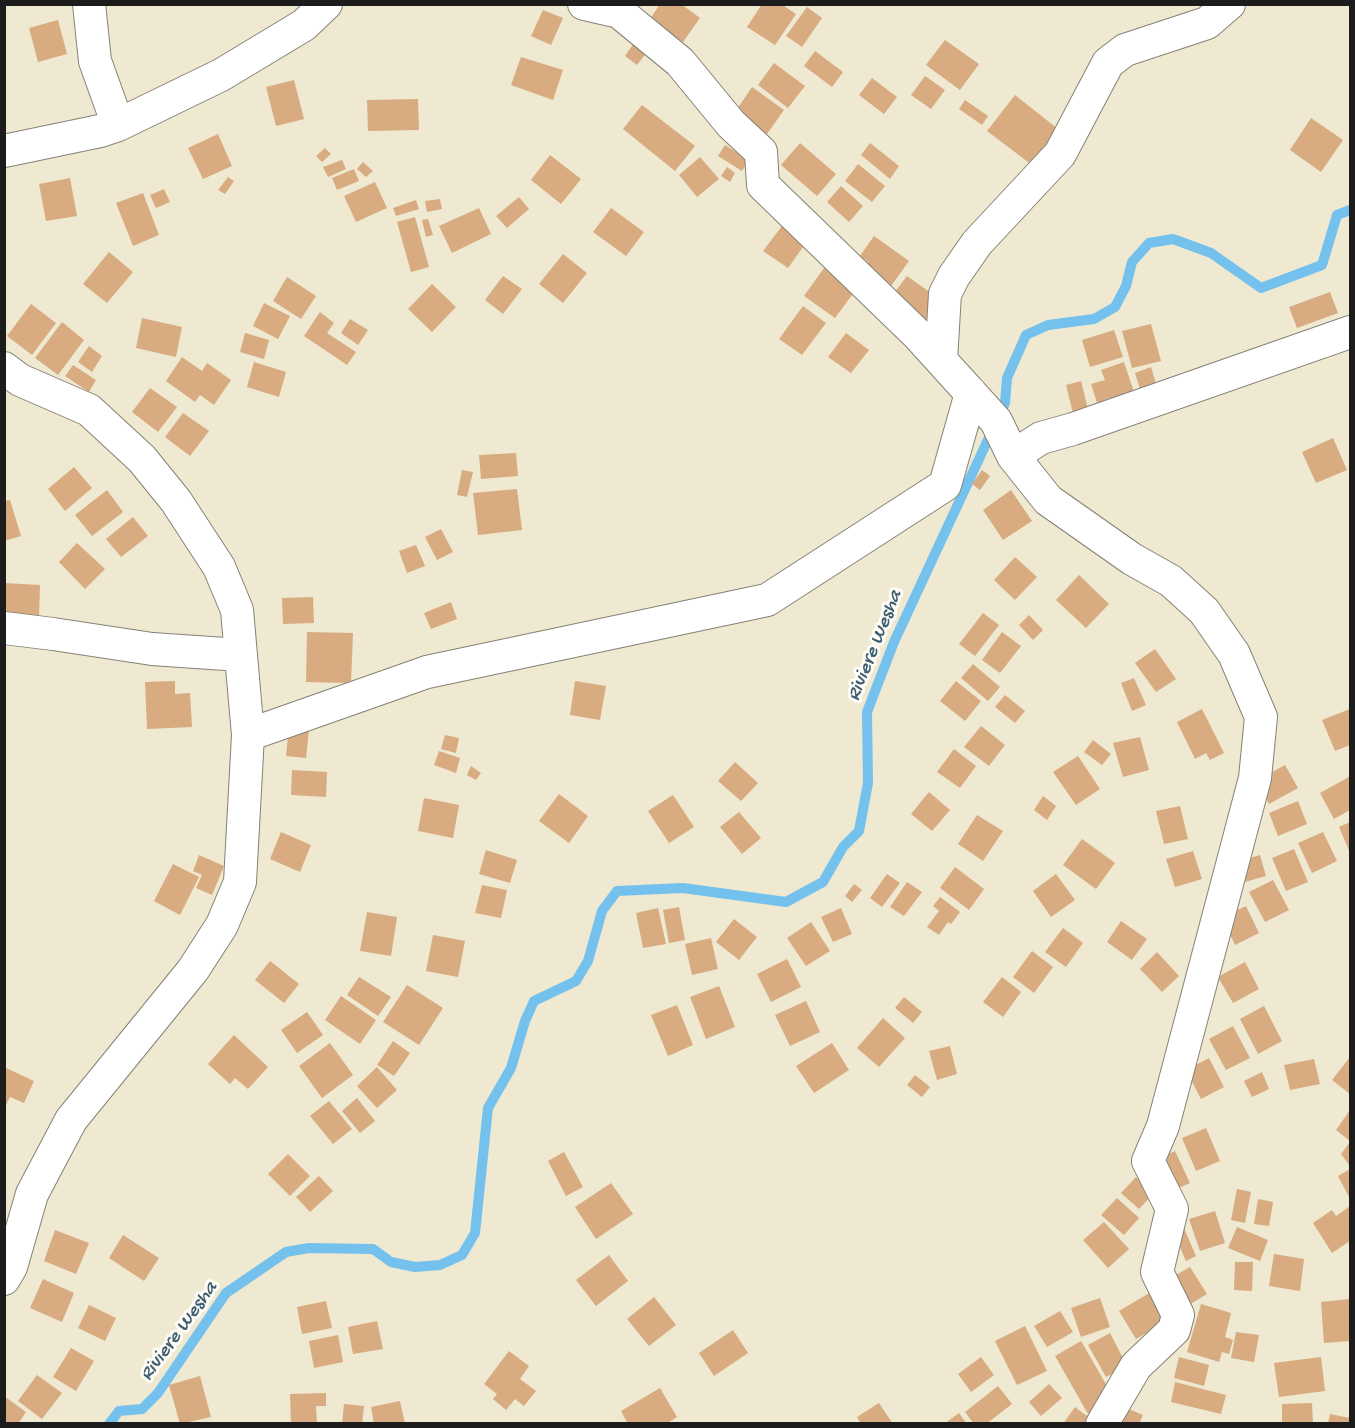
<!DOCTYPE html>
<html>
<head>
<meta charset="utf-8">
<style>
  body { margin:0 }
  #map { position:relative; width:1355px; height:1428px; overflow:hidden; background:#eee9d0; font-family:"Gochi Hand",sans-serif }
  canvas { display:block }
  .frame { position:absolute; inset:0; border:6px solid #1c1c1c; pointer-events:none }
</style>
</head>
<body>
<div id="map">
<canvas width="1355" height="1428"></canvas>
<div class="frame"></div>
</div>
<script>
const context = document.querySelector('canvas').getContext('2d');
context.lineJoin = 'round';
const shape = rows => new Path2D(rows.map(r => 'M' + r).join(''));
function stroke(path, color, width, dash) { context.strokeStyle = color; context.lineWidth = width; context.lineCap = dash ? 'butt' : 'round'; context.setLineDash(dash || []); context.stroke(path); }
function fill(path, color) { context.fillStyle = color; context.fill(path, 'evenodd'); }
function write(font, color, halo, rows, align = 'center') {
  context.font = font + ' "Gochi Hand",sans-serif'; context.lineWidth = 6; context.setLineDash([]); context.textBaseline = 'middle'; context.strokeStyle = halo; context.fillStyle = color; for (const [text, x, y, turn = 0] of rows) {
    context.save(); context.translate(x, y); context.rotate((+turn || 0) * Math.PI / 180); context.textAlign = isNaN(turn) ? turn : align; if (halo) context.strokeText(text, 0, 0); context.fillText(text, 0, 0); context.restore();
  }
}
const stream = shape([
  [109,1424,119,1411,142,1409,158,1393,226,1293,286,1252,309,1248,373,1249,391,1262,415,1267,440,1265,462,1255,475,1233,488,1108,511,1068,525,1021,534,1001,576,981,588,961,602,911,617,891,683,888,786,902,823,882,843,847,859,831,868,783,867,712,894,642,1005,403,1007,378,1026,335,1048,325,1094,319,1115,307,1126,286,1132,262,1149,243,1173,239,1211,253,1261,288,1322,265,1337,215,1350,210]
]);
const building = shape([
  [660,4,681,4,700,18,683,42,650,19],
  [762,4,781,4,796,14,775,45,747,27],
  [807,7,822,18,802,47,786,36],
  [543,10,563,18,551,45,531,36],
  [58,20,67,54,38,62,29,28],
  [945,40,979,64,960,90,926,65],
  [634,43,647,52,637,65,625,56],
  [815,51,843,72,832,87,804,66],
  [521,57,563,70,553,100,511,85],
  [774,63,805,86,788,108,758,85],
  [925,76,945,90,931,109,911,95],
  [872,78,897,97,884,114,859,95],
  [294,80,304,119,276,126,266,87],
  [752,87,784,110,767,134,735,112],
  [1015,95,1063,133,1036,168,987,131],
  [418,99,419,130,368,131,367,100],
  [965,100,988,116,982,125,959,109],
  [642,105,695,146,675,171,623,129],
  [1311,118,1343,140,1321,172,1290,150],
  [218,134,232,166,203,179,188,148],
  [800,143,836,174,817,196,781,165],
  [870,143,899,166,890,179,861,155],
  [725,145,749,160,742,171,718,156],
  [325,148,331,154,322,162,316,156],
  [550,155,581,179,561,204,531,180],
  [700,157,719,179,697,197,679,175],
  [342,160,346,169,328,177,323,167],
  [363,162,373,171,366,177,357,169],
  [858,164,885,186,872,202,845,181],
  [727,167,735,173,730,182,721,176],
  [354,169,359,181,337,190,332,178],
  [228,177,234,181,225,194,218,190],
  [70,178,77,216,46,221,39,184],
  [375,182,387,208,356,222,344,196],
  [841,186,863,206,849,222,827,202],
  [164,189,170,202,156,208,150,195],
  [143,193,159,235,133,246,116,203],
  [519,197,529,209,507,228,496,216],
  [440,199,442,209,427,212,425,201],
  [416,200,419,209,396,216,393,208],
  [479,208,491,234,452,253,439,226],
  [611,208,644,232,626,256,593,232],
  [415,217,429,267,411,272,397,222],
  [428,219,433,235,426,237,422,220],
  [782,226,806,243,788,268,763,251],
  [874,236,909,261,886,293,860,274,868,262,860,256],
  [109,252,133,272,107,303,83,284],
  [563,254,587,273,563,303,539,284],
  [824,268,855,291,835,318,804,296],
  [503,276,522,289,503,314,485,300],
  [907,276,941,300,923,325,889,300],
  [287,277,316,296,301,319,273,301],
  [432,284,456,307,432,332,408,309],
  [1330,292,1338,313,1297,328,1289,307],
  [264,303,290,316,278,339,253,326],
  [31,304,56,323,32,355,7,336],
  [803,306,826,323,802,355,779,339],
  [320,312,334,323,327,333,356,352,347,365,304,336],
  [142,318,182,327,176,357,136,348],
  [350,319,368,330,358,345,341,333],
  [62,322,84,340,58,375,35,358],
  [1151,324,1161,361,1132,368,1122,331],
  [1114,330,1123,357,1090,367,1082,340],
  [245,333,269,340,264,359,240,352],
  [846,333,869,350,851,373,828,357],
  [89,346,102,356,92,372,78,362],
  [182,357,202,371,207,363,231,380,214,405,200,395,195,402,166,381],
  [254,362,286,372,279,397,247,387],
  [1124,362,1135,395,1112,402,1110,398,1097,403,1091,384,1105,380,1101,370],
  [73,365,96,380,89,392,65,376],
  [1151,367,1157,387,1141,392,1135,373],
  [1081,381,1089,413,1074,417,1066,385],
  [150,388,177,407,158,432,132,412],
  [183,413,209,431,190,456,165,437],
  [1333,438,1347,470,1316,483,1302,452],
  [516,453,518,476,481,479,479,455],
  [74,467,92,488,65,511,48,489],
  [462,470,473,472,467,497,457,495],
  [982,470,990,476,980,490,972,484],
  [517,489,522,530,478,535,473,493],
  [107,490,123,512,92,536,75,515],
  [1011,490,1032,521,1003,540,983,510],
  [10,500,21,536,4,541,4,501],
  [133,517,148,536,121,557,106,539],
  [441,529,453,552,437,560,425,537],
  [77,543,105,569,85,589,59,562],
  [416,545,425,566,407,573,399,551],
  [1015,557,1037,577,1015,600,994,580],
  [1079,575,1109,604,1086,628,1056,600],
  [4,583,40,585,39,618,4,616],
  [313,597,314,623,283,624,282,598],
  [451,602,457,619,431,629,424,613],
  [983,613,999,625,975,656,959,644],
  [1029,615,1043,630,1033,640,1019,625],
  [307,632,353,633,351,683,306,682],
  [1002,632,1021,646,1000,673,982,660],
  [1155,649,1176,679,1156,692,1135,663],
  [973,664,1000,687,988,701,961,678],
  [1134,678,1146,705,1132,711,1121,683],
  [175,681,175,694,190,693,192,727,147,729,145,682],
  [575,681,606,686,600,720,570,715],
  [956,681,981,701,965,721,940,701],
  [1005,695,1025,711,1015,723,995,707],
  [1202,709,1224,753,1210,760,1206,753,1195,759,1177,722],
  [1350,709,1350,745,1335,751,1322,720],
  [981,726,1005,745,989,766,964,747],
  [289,727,309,729,306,758,286,756],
  [445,735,459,738,456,753,441,749],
  [1140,737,1149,770,1123,777,1113,743],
  [1093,740,1111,754,1102,765,1084,752],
  [954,749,976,766,960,788,937,772],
  [439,751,460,758,456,773,434,765],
  [1078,756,1100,789,1076,805,1053,772],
  [735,762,758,783,741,801,718,781],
  [1285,765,1298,788,1269,804,1256,781],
  [471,766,481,773,476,780,467,775],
  [292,770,327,772,326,797,291,795],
  [1349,777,1350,810,1334,819,1320,793],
  [929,792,950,810,932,831,911,814],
  [559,794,588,816,569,843,539,821],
  [673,795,694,827,669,843,648,811],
  [1043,796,1056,806,1047,820,1034,810],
  [424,798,459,805,453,838,418,831],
  [1298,801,1307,824,1278,836,1269,813],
  [1180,806,1188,839,1164,844,1156,811],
  [739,812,761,838,742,854,720,827],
  [977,815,1003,831,983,861,958,844],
  [1350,822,1350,853,1339,827],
  [281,832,311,845,300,872,270,859],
  [1323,832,1337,861,1312,873,1298,843],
  [1082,839,1115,863,1096,889,1063,865],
  [1294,849,1308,882,1286,891,1272,858],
  [486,850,517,860,510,883,479,874],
  [1193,851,1202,879,1175,887,1166,859],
  [199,855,224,866,212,895,196,888,202,875,193,871],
  [1260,855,1266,876,1245,882,1239,861],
  [173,864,199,877,180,915,154,901],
  [955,867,984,889,969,910,940,888],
  [887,874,900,883,882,907,870,898],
  [1056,874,1075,900,1051,917,1033,891],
  [1273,880,1289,910,1265,922,1249,892],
  [907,882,922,892,904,916,890,907],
  [854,884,862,890,852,902,845,896],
  [482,885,507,890,501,918,475,913],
  [940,897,960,912,951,924,948,922,939,935,927,927,939,911,933,906],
  [1246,906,1259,933,1235,945,1222,917],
  [679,907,685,940,669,943,663,910],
  [658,908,666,944,643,948,636,913],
  [841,908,852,934,833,942,821,917],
  [367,912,397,917,391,956,360,951],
  [734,919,757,937,739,960,716,942],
  [1121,921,1147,939,1132,960,1107,942],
  [811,922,830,951,806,966,787,938],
  [1063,928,1083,943,1066,967,1045,952],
  [433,935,465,941,458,977,426,971],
  [711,938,718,969,692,975,685,944],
  [1032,951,1053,967,1034,993,1013,977],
  [1157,952,1179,976,1162,992,1140,969],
  [787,959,801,987,771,1002,757,974],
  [270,961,299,984,284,1003,255,980],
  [1245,962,1259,989,1233,1003,1218,977],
  [359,977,391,997,378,1016,347,995],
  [1002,977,1021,992,1003,1017,983,1002],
  [407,985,443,1008,419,1045,383,1022],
  [719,986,735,1027,706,1039,690,997],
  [341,996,376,1020,360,1044,325,1020],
  [904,997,922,1012,913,1023,895,1008],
  [806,1001,820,1032,790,1046,775,1015],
  [677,1005,693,1045,668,1056,651,1015],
  [1264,1006,1282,1041,1258,1054,1240,1019],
  [307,1012,323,1035,297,1053,281,1030],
  [883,1018,905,1038,879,1067,857,1048],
  [1233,1026,1250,1058,1226,1070,1209,1039],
  [234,1035,268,1067,248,1089,235,1078,230,1084,208,1064],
  [393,1041,410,1053,394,1076,377,1065],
  [330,1043,353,1075,322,1098,299,1066],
  [832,1043,849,1070,814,1093,796,1066],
  [950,1046,957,1074,937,1080,929,1051],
  [1350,1057,1350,1094,1332,1080],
  [1209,1058,1224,1087,1201,1099,1186,1070],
  [1314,1059,1320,1084,1290,1090,1284,1065],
  [4,1067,34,1081,24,1103,10,1097,4,1109],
  [377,1067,397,1090,377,1108,357,1086],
  [1262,1072,1269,1089,1252,1097,1244,1081],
  [915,1075,930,1087,922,1097,907,1085],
  [357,1098,375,1121,360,1133,342,1111],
  [329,1101,352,1129,333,1144,310,1116],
  [1350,1110,1350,1141,1336,1130],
  [1206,1128,1220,1161,1196,1171,1182,1138],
  [1350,1142,1350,1166,1341,1154],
  [1175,1151,1190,1183,1170,1192,1156,1160],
  [564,1152,583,1187,566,1196,548,1161],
  [288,1154,310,1176,290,1196,268,1174],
  [1350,1169,1350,1199,1338,1176],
  [319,1176,333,1191,310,1212,296,1197],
  [1136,1177,1154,1193,1139,1209,1121,1193],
  [611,1183,633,1214,596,1239,575,1207],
  [1237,1189,1251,1192,1245,1223,1231,1220],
  [1117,1198,1139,1218,1124,1235,1101,1215],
  [1258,1199,1273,1202,1269,1226,1254,1224],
  [1350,1206,1350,1241,1332,1253,1313,1223,1332,1210,1336,1216],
  [1215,1211,1225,1243,1200,1251,1189,1219],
  [1104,1222,1129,1249,1108,1268,1083,1240],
  [1183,1226,1196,1256,1186,1261,1173,1231],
  [1237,1227,1268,1240,1260,1261,1228,1248],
  [55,1230,89,1243,76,1274,44,1261],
  [123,1235,159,1258,144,1281,109,1258],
  [1274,1254,1304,1259,1300,1291,1269,1286],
  [609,1255,628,1281,596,1306,576,1280],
  [1235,1262,1253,1262,1252,1291,1234,1290],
  [1190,1267,1207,1294,1182,1309,1165,1281],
  [43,1279,74,1293,62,1322,30,1308],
  [1156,1289,1173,1317,1136,1339,1119,1311],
  [654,1297,676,1325,649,1346,627,1319],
  [1100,1298,1110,1327,1081,1337,1071,1308],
  [1350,1299,1350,1341,1324,1343,1321,1302],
  [326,1301,332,1328,302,1334,297,1307],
  [1201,1304,1231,1313,1225,1337,1233,1340,1229,1354,1222,1352,1219,1362,1187,1352],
  [89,1305,116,1318,105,1341,78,1328],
  [1060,1311,1073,1332,1047,1347,1034,1326],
  [377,1321,383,1349,353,1354,348,1327],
  [1025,1326,1047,1371,1017,1385,995,1341],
  [733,1330,748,1353,714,1376,699,1353],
  [1236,1332,1259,1335,1254,1362,1231,1358],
  [1110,1333,1127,1366,1106,1377,1088,1345],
  [338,1335,343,1362,314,1368,309,1341],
  [1081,1341,1114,1398,1088,1414,1055,1356],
  [71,1348,94,1361,76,1391,53,1377],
  [509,1351,529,1366,520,1379,536,1391,524,1406,515,1399,506,1410,493,1399,497,1394,484,1384],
  [981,1357,994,1375,971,1392,958,1374],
  [1179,1357,1209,1365,1204,1386,1174,1378],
  [1321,1357,1325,1391,1279,1397,1274,1363],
  [37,1375,62,1393,42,1419,18,1401],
  [200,1376,211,1417,180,1424,169,1385],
  [1175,1382,1226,1395,1221,1414,1171,1402],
  [1049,1384,1062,1398,1041,1416,1029,1402],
  [998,1386,1012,1404,986,1424,974,1424,965,1412],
  [660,1388,677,1417,666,1424,628,1424,621,1411],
  [326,1393,326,1406,316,1406,317,1424,291,1424,290,1394],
  [4,1396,26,1412,18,1424,4,1424],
  [400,1401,405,1424,374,1424,371,1407],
  [879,1403,893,1424,861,1424,857,1417],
  [1312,1403,1313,1424,1282,1424,1282,1404],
  [344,1404,364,1406,362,1424,342,1424],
  [1117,1404,1143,1415,1139,1424,1109,1424],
  [1075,1407,1095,1422,1094,1424,1063,1424],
  [959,1413,967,1424,944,1424],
  [1330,1414,1350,1418,1350,1424,1328,1424]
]);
const street = shape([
  [89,4,95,61,118,125],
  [584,4,619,12,680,62,731,124,761,152,763,185,918,335,996,421,1013,456],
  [4,151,100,131,118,125,221,75,304,25,326,4],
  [941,360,945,294,954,276,977,243,1060,154,1108,63,1125,50,1207,23,1229,4],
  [4,368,20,380,89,410,142,459,176,501,219,567,237,610,248,735,240,882,222,925,193,970,71,1120,32,1194,11,1267,4,1279],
  [4,628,53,634,152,649,240,655],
  [248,735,427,672,767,600,945,485,971,393],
  [1102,1424,1136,1366,1174,1330,1178,1315,1157,1272,1172,1209,1148,1161,1163,1126,1255,778,1261,717,1234,654,1204,611,1171,581,1132,559,1048,500,1013,456,1041,438,1073,429,1350,332]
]);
const waterNames = [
  ["Riviere Wesha",876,646,-68],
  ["Riviere Wesha",180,1332,-54]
];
stroke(stream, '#74c1ee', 10);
fill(building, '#d8ab81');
stroke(street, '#858276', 34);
stroke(street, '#fff', 32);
write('italic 20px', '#3f5e70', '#fdfcf7', waterNames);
</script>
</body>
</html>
